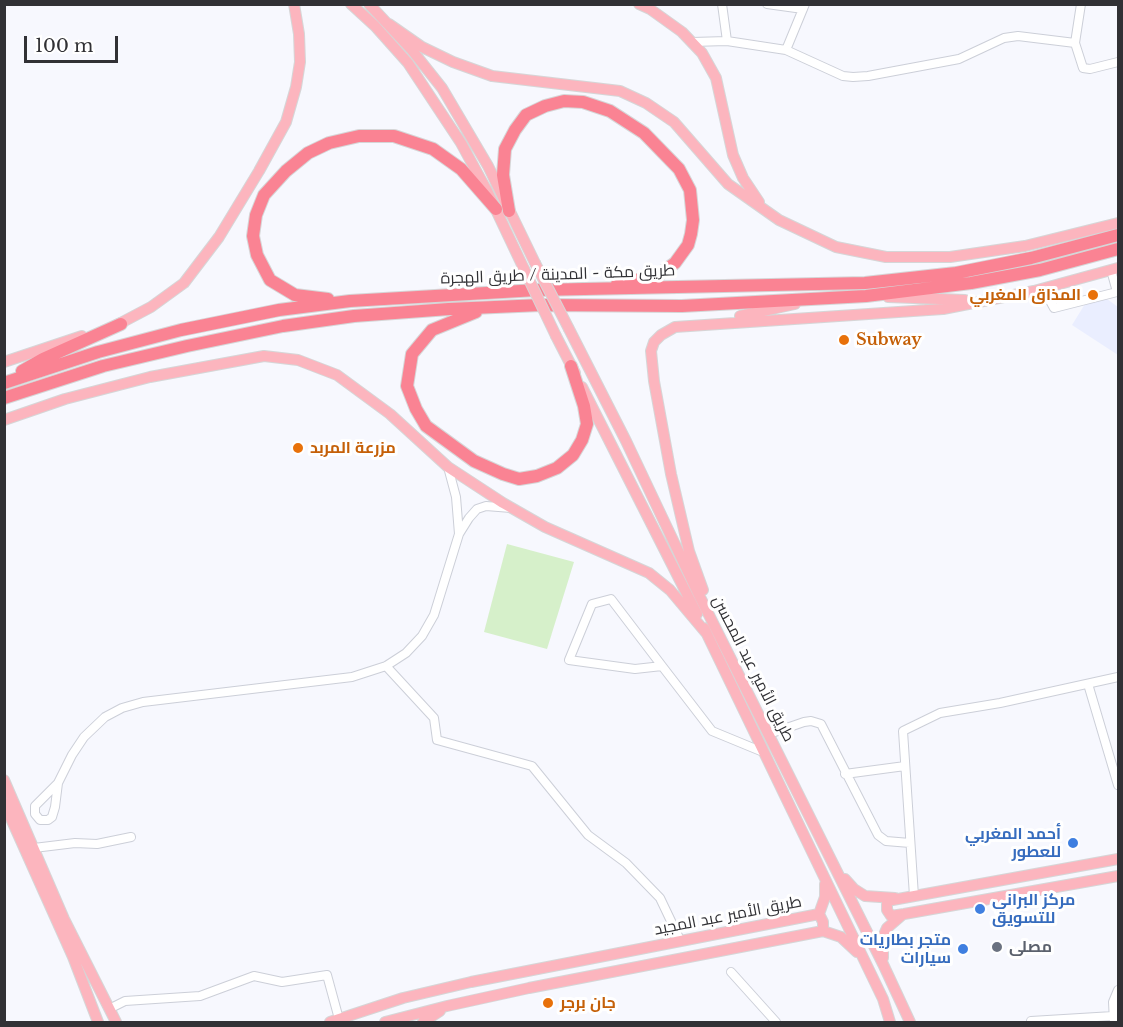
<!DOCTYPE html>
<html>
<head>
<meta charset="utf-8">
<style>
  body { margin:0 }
  #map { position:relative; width:1123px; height:1027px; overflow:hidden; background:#f7f8fe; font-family:"Libre Baskerville",serif }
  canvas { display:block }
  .frame { position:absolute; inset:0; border:6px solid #313135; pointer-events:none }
  .scale { position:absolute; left:24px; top:36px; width:94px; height:27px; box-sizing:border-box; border:3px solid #313135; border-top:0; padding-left:8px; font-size:18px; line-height:21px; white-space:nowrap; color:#313135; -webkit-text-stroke:4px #fff; paint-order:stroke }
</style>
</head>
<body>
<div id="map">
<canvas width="1123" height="1027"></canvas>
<div class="frame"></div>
<div class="scale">100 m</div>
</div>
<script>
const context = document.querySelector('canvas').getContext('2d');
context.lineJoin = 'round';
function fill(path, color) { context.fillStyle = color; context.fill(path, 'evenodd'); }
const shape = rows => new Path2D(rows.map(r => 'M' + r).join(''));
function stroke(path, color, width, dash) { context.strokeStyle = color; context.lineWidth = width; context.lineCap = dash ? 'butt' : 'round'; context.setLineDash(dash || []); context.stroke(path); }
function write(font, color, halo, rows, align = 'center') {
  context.font = font + ' "Libre Baskerville",Cairo,serif'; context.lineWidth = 6; context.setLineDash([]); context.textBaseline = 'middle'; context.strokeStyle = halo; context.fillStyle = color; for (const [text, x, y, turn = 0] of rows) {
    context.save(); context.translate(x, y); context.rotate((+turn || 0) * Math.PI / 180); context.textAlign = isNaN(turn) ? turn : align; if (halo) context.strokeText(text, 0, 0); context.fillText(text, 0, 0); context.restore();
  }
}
const built = shape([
  [1107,299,1118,307,1118,355,1072,325,1085,304]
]);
const green = shape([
  [507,544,574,562,547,649,484,632]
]);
const minor = shape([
  [722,4,727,41],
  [767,4,803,9],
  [1081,4,1075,43,1083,68,1090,69,1118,62],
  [692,42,727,41,786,50,843,76,853,77,868,76,959,59,1004,38,1018,36,1075,43],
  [786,50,805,4],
  [1043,288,1054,308,1117,292,1111,270],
  [448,467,456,497,459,534],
  [386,666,434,718,437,740,532,766,588,835,626,863,660,898,680,940],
  [662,666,635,669,569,660,592,604,611,599,662,666,712,731,763,752],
  [1088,684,1118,785],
  [769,734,804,722,811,721,821,724,878,835,886,841,910,843],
  [845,774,905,766],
  [58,783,35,806,35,814,40,820,48,820,52,817,55,807,58,783,72,755,84,737,105,717,122,708,143,702,352,677,386,666,406,653,422,636,434,615,459,534,469,518,477,509,486,506,511,508],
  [34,848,75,843,97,844,131,837],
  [914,896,903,731,940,713,1000,703,1118,677],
  [731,972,776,1022],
  [109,1009,125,1001,200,996,254,976,282,982,327,975,339,1019],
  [1031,1021,1113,1016],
  [1114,1022,1113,1002,1118,990]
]);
const major = shape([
  [351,4,375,26,408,63,461,143,487,191,524,269],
  [369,4,411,49,442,88,488,166,535,263],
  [639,4,650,9,682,32,702,53,716,78,733,155,743,178,759,202],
  [389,24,422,47,453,62,492,76,620,91,646,103,674,122,728,184,779,220,836,247,886,257,950,257,1025,246,1118,223],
  [888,297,965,300],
  [740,316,795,304],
  [115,326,151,307,184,283,219,237,259,171,286,122,296,87,300,62,299,34,294,4],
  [569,329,626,441,698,593,883,964,910,1022],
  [556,336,575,373],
  [4,362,82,336],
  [582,387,697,614],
  [4,420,65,399,150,377,264,356,298,360,337,375,390,414,448,467,503,503,545,527,649,573,670,590,707,634],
  [703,590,689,551,671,474,654,381,651,351,654,342,661,335,675,327,943,309,1034,291,1118,268],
  [704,628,883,999,890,1022],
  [4,780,64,919,116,1022],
  [4,803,73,957,98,1022],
  [1118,859,887,901,887,910,891,916,904,914,1118,876],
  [845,879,854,889,865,896,895,898],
  [819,914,825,897,825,884],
  [883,958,883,937,887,928,902,915],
  [330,1022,403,998,471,982,819,914,823,922,823,931],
  [385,1022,447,1006,529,988,823,931,841,937,857,952],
  [423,1022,440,1011]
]);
const highway = shape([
  [509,211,503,175,505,149,515,130,526,115,545,106,564,101,583,102,610,111,644,133,679,169,690,190,693,220,691,234,688,245,675,263,657,276,617,284],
  [328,299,295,295,270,280,257,255,253,236,256,215,264,195,286,171,308,153,329,143,359,136,394,136,433,149,461,169,496,209],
  [476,312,432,330,412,354,407,386,416,409,426,426,474,461,503,474,519,479,537,476,557,468,573,455,582,440,587,424,584,406,571,366],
  [22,371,43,359,121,324],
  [4,383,98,352,181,330,279,310,350,301,537,290,865,283,956,273,1031,258,1118,235],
  [4,398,103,366,187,346,283,326,354,316,449,309,541,305,682,306,866,296,971,283,1040,270,1118,249]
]);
const majorBridge = shape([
  [535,263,569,329],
  [524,269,556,336]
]);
const markers = [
  [1093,295,6,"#e8710a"],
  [844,340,6,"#e8710a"],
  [298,448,6,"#e8710a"],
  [1073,843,6,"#3f7fe0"],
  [980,909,6,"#3f7fe0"],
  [997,947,6,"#6b7280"],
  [963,949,6,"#3f7fe0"],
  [548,1003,6,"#e8710a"]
];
const streetNames = [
  ["طريق مكة - المدينة / طريق الهجرة",558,275,-2],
  ["طريق الأمير عبد المحسن",753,669,63],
  ["طريق الأمير عبد المجيد",728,916,-11]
];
const foodNames = [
  ["المذاق المغربي",1081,295,"right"],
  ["Subway",856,340],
  ["مزرعة المربد",310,448],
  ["جان برجر",560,1003]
];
const shopNames = [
  ["أحمد المغربي",1061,834],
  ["للعطور",1061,852],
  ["مركز البراني",992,900,"left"],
  ["للتسويق",992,918,"left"],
  ["متجر بطاريات",951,940],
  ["سيارات",951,958]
];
const worshipNames = [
  ["مصلى",1009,947]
];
fill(built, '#eaeeff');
fill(green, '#d6f0ca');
stroke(minor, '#cccfd8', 10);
stroke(major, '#d6d6d7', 12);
stroke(highway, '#d6d6d7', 14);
stroke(minor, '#fff', 8);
stroke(major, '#fcb5be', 10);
stroke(highway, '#fa8393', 12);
stroke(majorBridge, '#d6d6d7', 12, []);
stroke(majorBridge, '#fcb5be', 10);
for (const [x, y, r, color] of markers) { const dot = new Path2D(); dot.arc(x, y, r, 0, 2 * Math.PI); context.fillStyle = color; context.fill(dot); stroke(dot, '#fff', 2); }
write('16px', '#313135', '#fff', streetNames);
write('bold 16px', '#c56008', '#fff', foodNames, 'left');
write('bold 16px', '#366cbe', '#fff', shopNames, 'right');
write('bold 16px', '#5b616d', '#fff', worshipNames, 'left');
</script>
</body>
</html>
